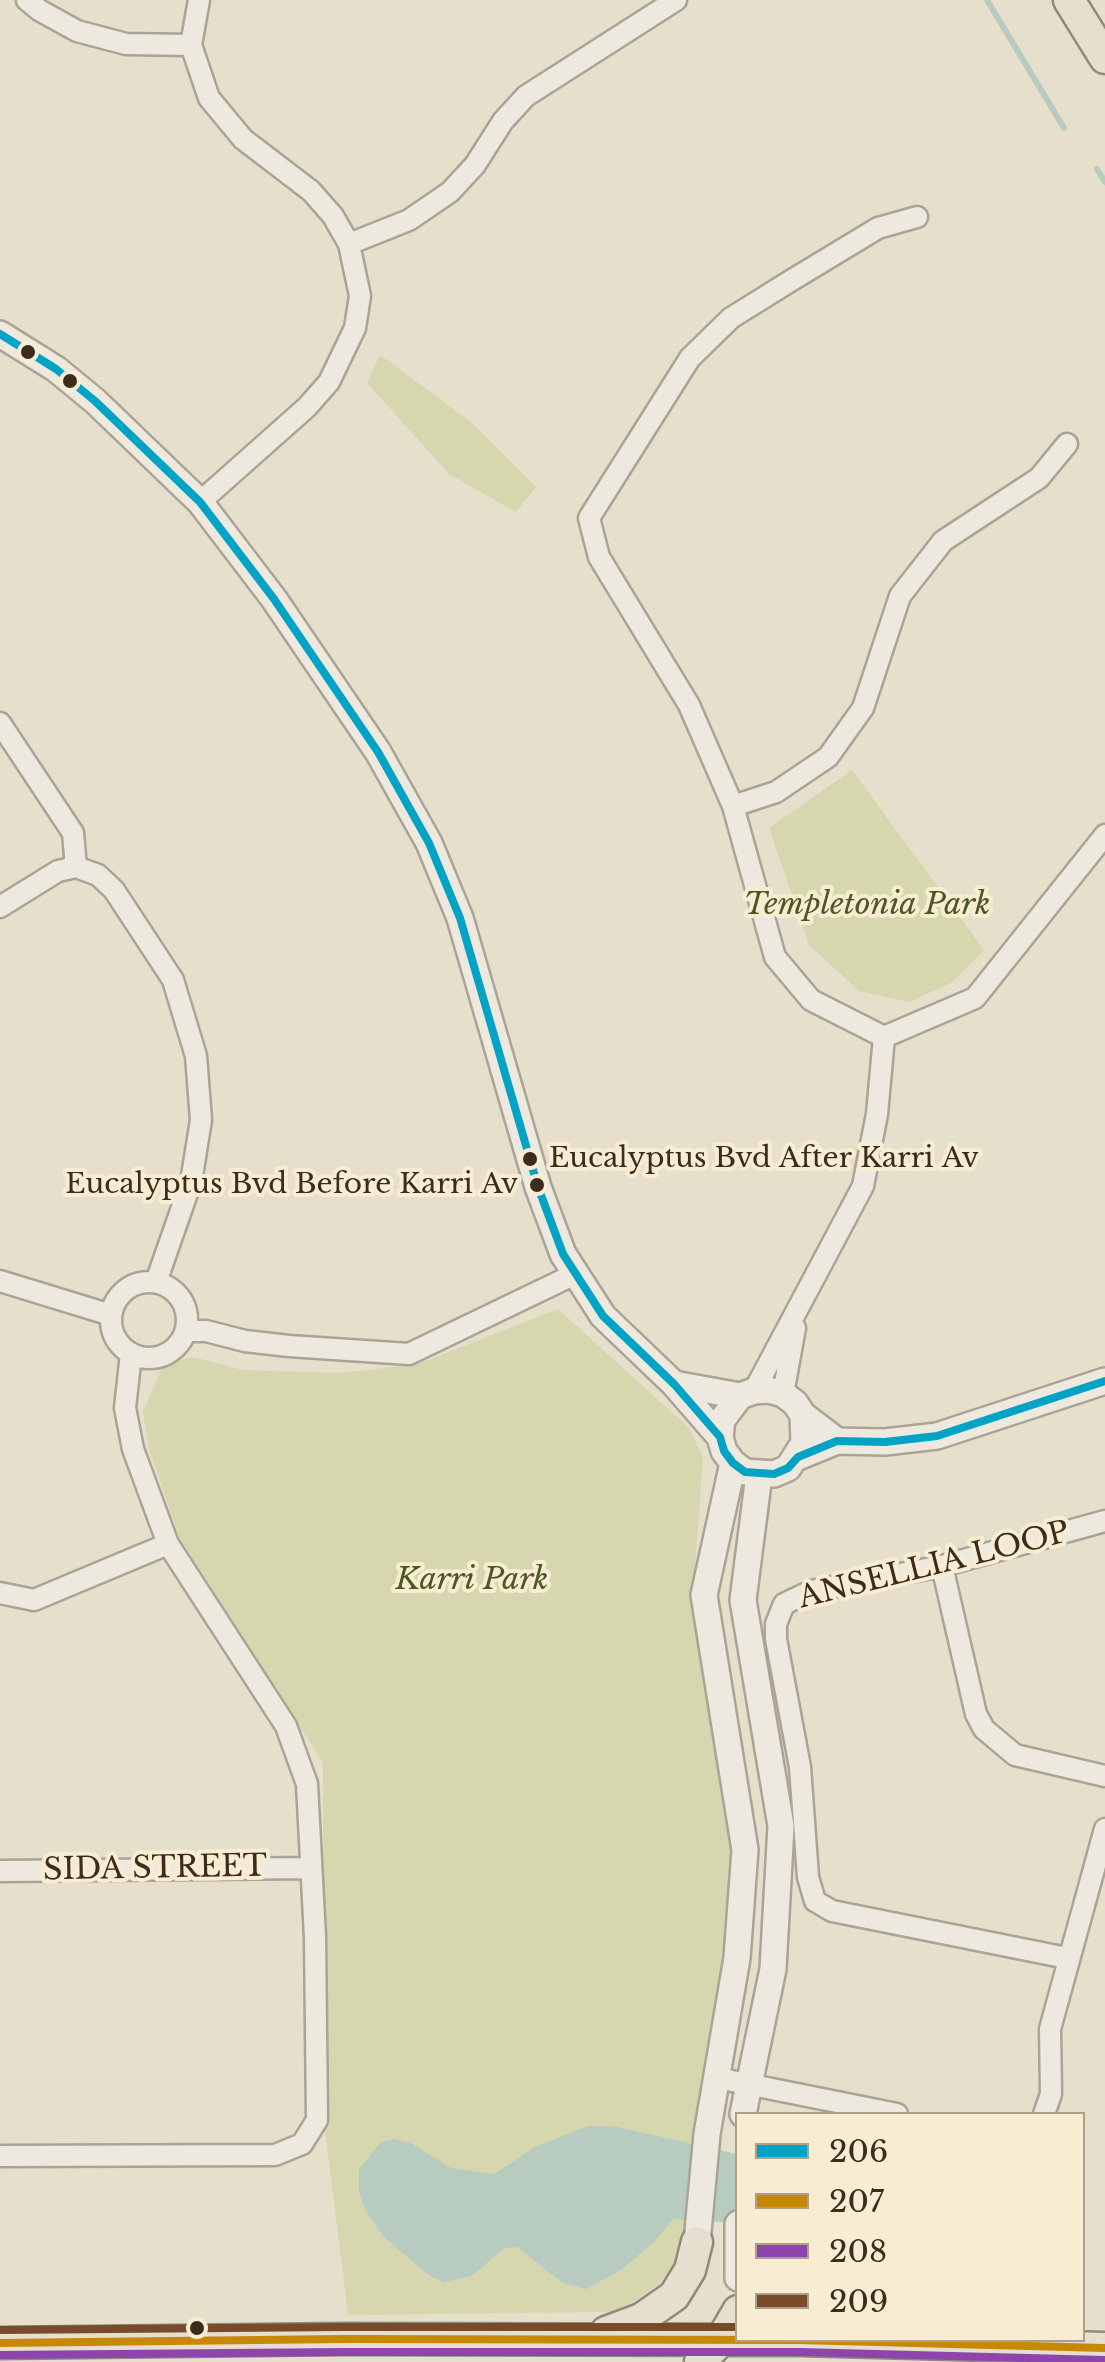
<!DOCTYPE html>
<html>
<head>
<meta charset="utf-8">
<style>
  body { margin:0 }
  #map { position:relative; width:1105px; height:2362px; overflow:hidden; background:#e6dfcc; font-family:"Libre Baskerville",serif }
  canvas { display:block }
  .legend { position:absolute; left:735px; top:2112px; width:350px; height:230px; box-sizing:border-box; background:#f8edd3; border:2px solid #aca08a; margin:0; padding:12px 18px; list-style:none; font-size:30px; color:#3b2c1d }
  .legend li { display:flex; align-items:center; gap:20px; height:50px }
  .legend b { width:50px; border:2px solid #aca08a }
</style>
</head>
<body>
<div id="map">
<canvas width="1105" height="2362"></canvas>
<ul class="legend">
<li><b style="height:12px;background:#03a3c5"></b>206</li>
<li><b style="height:12px;background:#c88807"></b>207</li>
<li><b style="height:12px;background:#8e44ad"></b>208</li>
<li><b style="height:12px;background:#7a4b2a"></b>209</li>
</ul>
</div>
<script>
const context = document.querySelector('canvas').getContext('2d');
context.lineJoin = 'round';
function fill(path, color) { context.fillStyle = color; context.fill(path, 'evenodd'); }
const shape = rows => new Path2D(rows.map(r => 'M' + r).join(''));
function stroke(path, color, width, dash) { context.strokeStyle = color; context.lineWidth = width; context.lineCap = dash ? 'butt' : 'round'; context.setLineDash(dash || []); context.stroke(path); }
function write(font, color, halo, rows, align = 'center') {
  context.font = font + ' "Libre Baskerville",serif'; context.lineWidth = 8; context.setLineDash([]); context.textBaseline = 'middle'; context.strokeStyle = halo; context.fillStyle = color; for (const [text, x, y, turn = 0] of rows) {
    context.save(); context.translate(x, y); context.rotate((+turn || 0) * Math.PI / 180); context.textAlign = isNaN(turn) ? turn : align; if (halo) context.strokeText(text, 0, 0); context.fillText(text, 0, 0); context.restore();
  }
}
const green = shape([
  [380,355,470,421,536,487,516,512,449,474,367,383],
  [852,770,984,950,951,983,909,1002,859,991,809,945,769,828],
  [558,1309,689,1428,703,1457,693,1597,735,1831,733,1961,697,2195,681,2255,659,2284,626,2307,609,2312,348,2315,324,2122,323,1763,180,1539,149,1449,143,1412,163,1365,193,1357,243,1370,341,1373,418,1364]
]);
const water = shape([
  [588,2126,613,2126,737,2154,737,2223,673,2219,655,2241,621,2270,586,2289,563,2283,517,2247,504,2248,472,2276,444,2282,430,2276,383,2236,365,2210,359,2192,359,2169,381,2142,394,2139,411,2143,451,2168,494,2174,535,2147]
]);
const stream = shape([
  [987,0,1064,128],
  [1097,169,1105,182]
]);
const minor = shape([
  [27,0,39,10,77,31,126,44,191,45],
  [199,0,191,45,209,98,243,139,311,191,333,216,349,244,360,296,355,328,329,382,307,407,200,502],
  [917,217,878,228,792,280,731,318,690,358,589,518,599,557,689,705,733,806,775,957,811,1000,884,1037,975,998,1105,835],
  [349,244,409,220,450,192,475,165,503,121,526,96,676,0],
  [0,723,73,833,76,867],
  [733,806,776,792,828,757,863,708,900,596,943,541,1039,478,1067,444],
  [0,907,58,871,76,867,98,875,114,890,173,980,196,1056,201,1120,191,1182,156,1282],
  [0,1281,111,1315],
  '111 1320a38 38 0 1 1 76 0a38 38 0 1 1-76 0Z',
  [186,1331,206,1331,245,1341,289,1346,409,1354,573,1275],
  [754,1391,863,1186,877,1114,884,1037],
  [783,1394,795,1328],
  [942,1566,976,1714,984,1729,1015,1755,1105,1776],
  [0,1593,34,1600,168,1544],
  [0,1871,310,1868],
  [1067,1958,832,1911,815,1901,808,1877,800,1767,776,1639,776,1624,784,1604,811,1591,942,1566,1105,1521],
  [717,2078,897,2114],
  [1044,2114,1051,2094,1050,2029,1105,1829],
  [0,2156,275,2155,302,2144,317,2120,315,1937,307,1784,286,1726,168,1544,133,1449,125,1408,131,1354]
]);
const tertiary = shape([
  [0,334,56,369,95,401,200,502,274,599,378,752,429,843,460,918,538,1187,563,1254,603,1316,674,1384,720,1437],
  [674,1384,740,1396],
  [803,1415,804,1443,788,1468,774,1474,745,1472,733,1463,724,1451,720,1437,722,1420,740,1396,754,1391,769,1390,783,1394,795,1403,803,1415,837,1441],
  [798,1457,837,1441,885,1442,937,1436,1105,1381],
  [743,2114,773,1969,781,1826,743,1600,759,1475],
  [738,2224,738,2278],
  [697,2242,707,2134,737,1958,745,1850,704,1595,733,1463]
]);
const primary = shape([
  [1069,0,1105,58],
  [606,2332,641,2319,674,2296,690,2270,697,2242],
  [0,2343,344,2339,799,2340,1105,2348],
  [700,2362,721,2340,738,2311]
]);
const bus1 = shape([
  [0,334,56,369,95,401,200,502,274,599,378,752,429,843,460,918,538,1187,563,1254,603,1316,674,1384,720,1437,724,1451,733,1463,745,1472,774,1474,788,1468,798,1457,837,1441,885,1442,937,1436,1105,1381]
]);
const bus2 = shape([
  [0,2343,344,2339,799,2340,1105,2348]
]);
const bus3 = shape([
  [0,2355,344,2352,799,2352,1105,2360]
]);
const bus4 = shape([
  [0,2330,344,2327,738,2327]
]);
const markers = [
  [28,352,9,"#3b2c1d"],
  [70,381,9,"#3b2c1d"],
  [530,1159,9,"#3b2c1d"],
  [537,1185,9,"#3b2c1d"],
  [197,2328,9,"#3b2c1d"]
];
const busNames = [
  ["Eucalyptus Bvd After Karri Av",549,1159],
  ["Eucalyptus Bvd Before Karri Av",518,1185,"right"]
];
const parkNames = [
  ["Templetonia Park",867,906],
  ["Karri Park",472,1581]
];
const streetNames = [
  ["ANSELLIA LOOP",934,1566,-14],
  ["SIDA STREET",155,1869,-1]
];
fill(green, '#d6d7ae');
fill(water, '#b8cbc0');
stroke(stream, '#b8cbc0', 6);
stroke(minor, '#aba496', 25);
stroke(tertiary, '#aba496', 30);
stroke(primary, '#91897d', 35);
stroke(minor, '#eee9df', 20);
stroke(tertiary, '#eee9df', 25);
stroke(primary, '#e6dfcf', 30);
stroke(bus1, '#03a3c5', 8);
stroke(bus2, '#c88807', 8);
stroke(bus3, '#8e44ad', 8);
stroke(bus4, '#7a4b2a', 8);
for (const [x, y, r, color] of markers) { const dot = new Path2D(); dot.arc(x, y, r, 0, 2 * Math.PI); context.fillStyle = color; context.fill(dot); stroke(dot, '#f8edd3', 4); }
write('28px', '#3b2c1d', '#f8edd3', busNames, 'left');
write('italic 30px', '#4a5922', '#f8edd3', parkNames);
write('30px', '#3b2c1d', '#f8edd3', streetNames);
</script>
</body>
</html>
